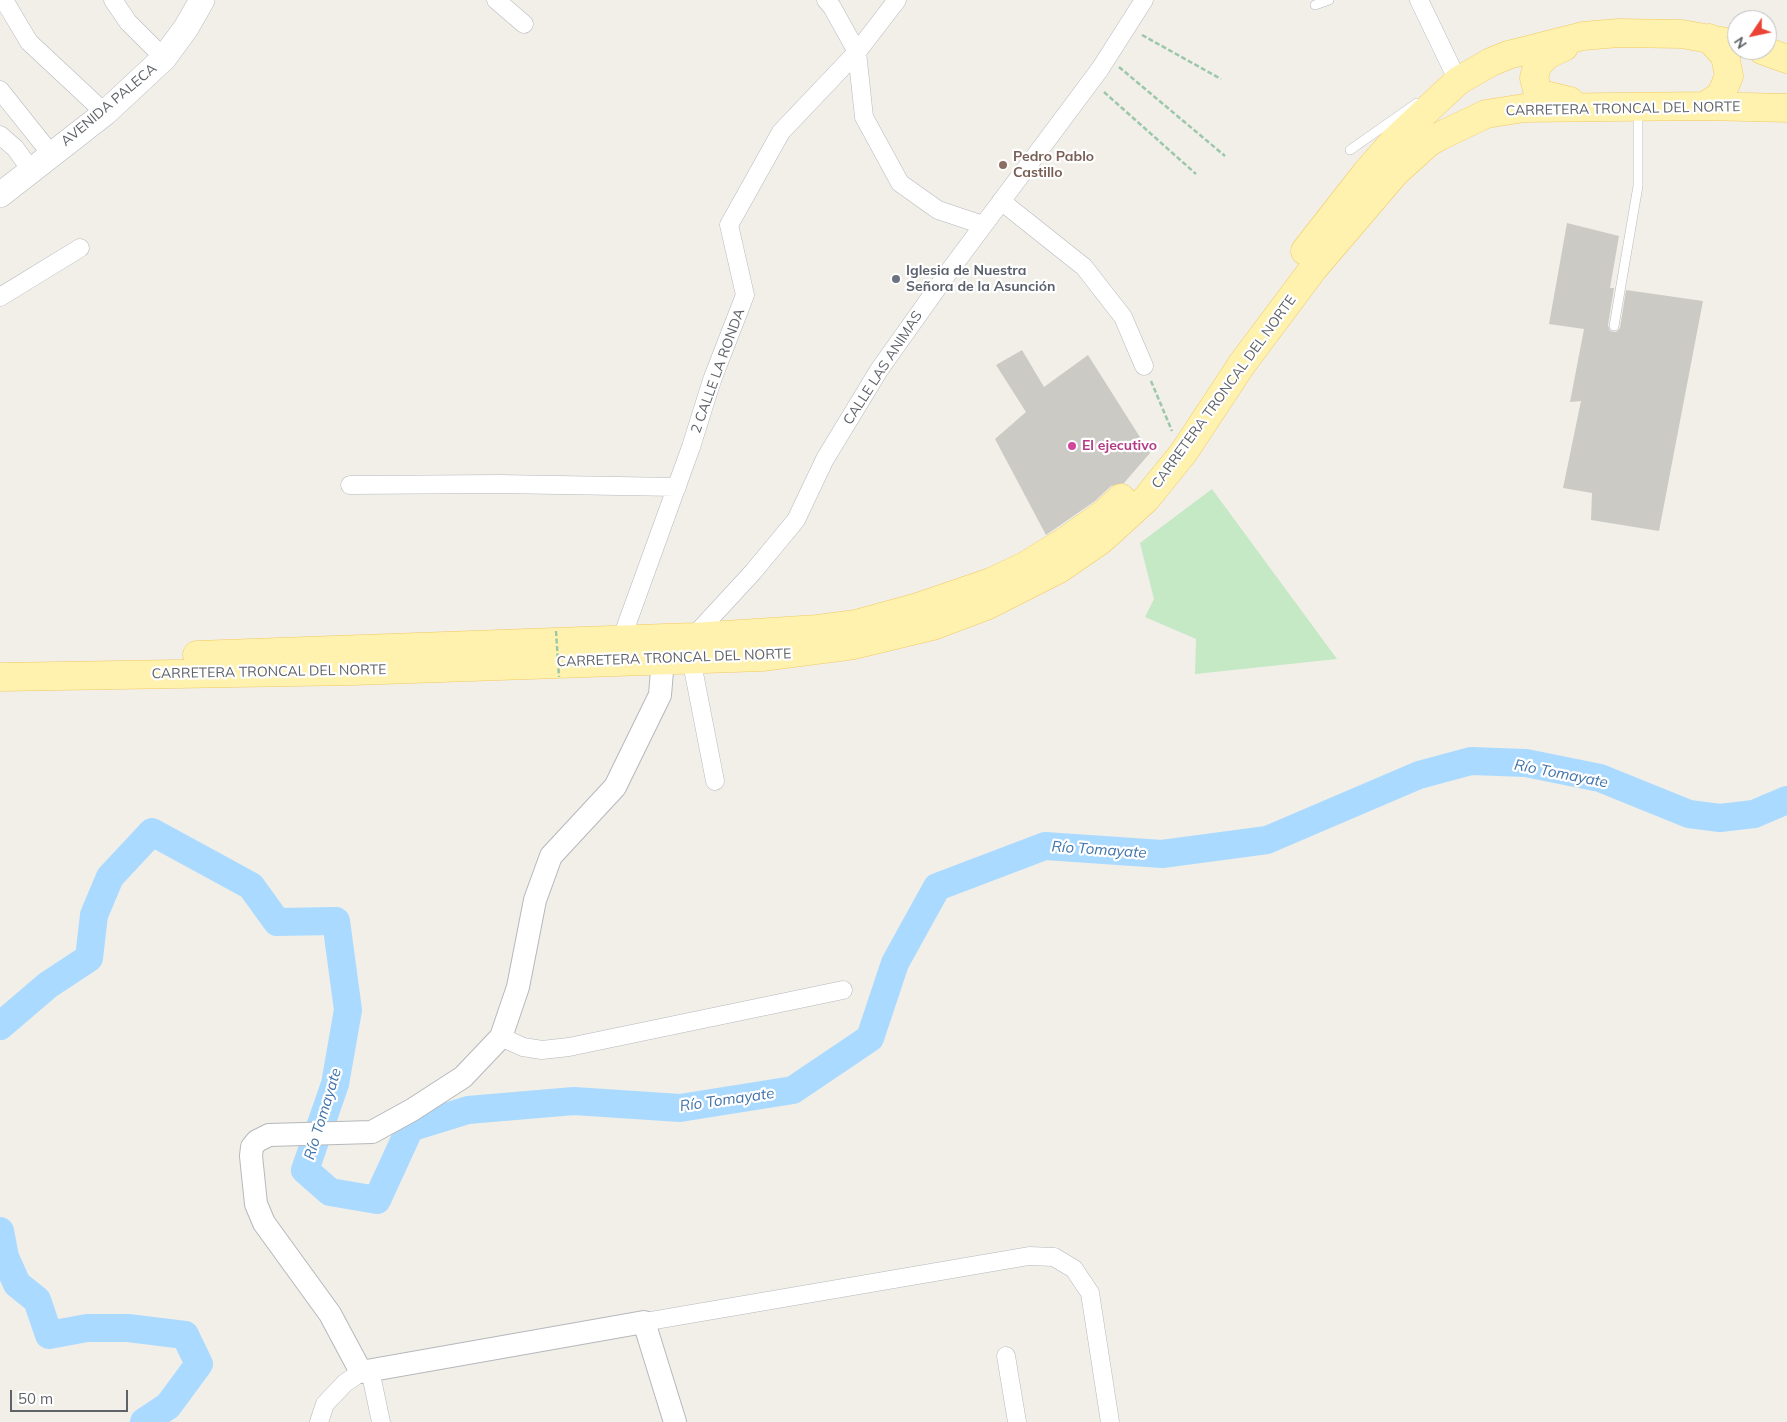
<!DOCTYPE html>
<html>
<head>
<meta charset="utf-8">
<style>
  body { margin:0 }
  #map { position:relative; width:1787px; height:1422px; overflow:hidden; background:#f1efe8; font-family:Mulish,sans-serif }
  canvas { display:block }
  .north { position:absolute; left:1727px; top:10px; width:50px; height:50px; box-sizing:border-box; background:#fff; border:1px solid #bfc1c3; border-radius:50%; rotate:236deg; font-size:14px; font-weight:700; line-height:20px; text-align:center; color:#5f6368 }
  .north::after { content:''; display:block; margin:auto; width:18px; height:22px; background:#ea4335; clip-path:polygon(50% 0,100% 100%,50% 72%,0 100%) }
  .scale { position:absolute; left:10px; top:1390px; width:118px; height:22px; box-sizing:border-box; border:2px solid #5f6368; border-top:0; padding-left:6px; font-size:15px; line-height:18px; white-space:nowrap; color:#5f6368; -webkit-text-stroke:4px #fff; paint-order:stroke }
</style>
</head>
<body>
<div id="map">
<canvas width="1787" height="1422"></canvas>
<div class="north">N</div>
<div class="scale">50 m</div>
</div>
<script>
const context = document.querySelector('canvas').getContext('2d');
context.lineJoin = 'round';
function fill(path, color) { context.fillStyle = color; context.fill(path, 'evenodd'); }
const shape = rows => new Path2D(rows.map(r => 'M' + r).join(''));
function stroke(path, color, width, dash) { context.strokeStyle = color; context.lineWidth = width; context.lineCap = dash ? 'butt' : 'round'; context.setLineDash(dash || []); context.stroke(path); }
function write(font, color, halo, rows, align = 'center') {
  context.font = font + ' Mulish,sans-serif'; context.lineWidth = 4.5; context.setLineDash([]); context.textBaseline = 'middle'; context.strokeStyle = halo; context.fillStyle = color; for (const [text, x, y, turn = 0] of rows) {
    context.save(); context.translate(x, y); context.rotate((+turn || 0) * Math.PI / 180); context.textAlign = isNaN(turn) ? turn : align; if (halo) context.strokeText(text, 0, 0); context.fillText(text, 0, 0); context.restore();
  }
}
const green = shape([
  [1212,489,1337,659,1195,674,1196,639,1145,617,1154,599,1140,543]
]);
const river = shape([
  [0,1026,48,985,89,958,94,915,110,877,152,832,251,886,277,922,336,921,348,1010,335,1084,305,1170,330,1192,377,1200,410,1128,468,1110,574,1101,680,1108,793,1090,870,1038,895,963,937,887,1045,846,1162,854,1267,840,1419,775,1471,761,1526,763,1600,778,1689,814,1720,818,1754,814,1787,800],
  [0,1231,5,1257,17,1284,37,1300,49,1335,87,1328,128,1328,185,1335,199,1364,168,1406,144,1422]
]);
const building = shape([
  [1567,223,1619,236,1610,288,1614,288,1608,325,1610,331,1616,332,1620,328,1626,290,1703,301,1659,531,1591,520,1592,493,1563,488,1581,401,1570,402,1584,329,1549,324],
  [1022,350,1044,387,1088,355,1150,453,1124,483,1111,486,1095,501,1046,535,995,439,1026,412,996,365]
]);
const path = shape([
  [1142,35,1221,79],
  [1119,67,1225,156],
  [1104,92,1196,174],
  [1151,381,1172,431]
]);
const service = shape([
  [1315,5,1329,0],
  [1350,150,1417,103],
  [1614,326,1638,186,1638,110]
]);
const minor = shape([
  [4,0,29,42,105,113],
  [113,0,128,22,164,58],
  [496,0,524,24],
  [826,0,832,7,857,52,864,117,900,183,938,210,983,225],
  [1419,0,1458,81],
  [0,90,51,154],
  [0,135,15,148,31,170],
  [1001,201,1084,267,1123,317,1144,366],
  [0,297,80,248],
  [350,485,499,484,677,487],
  [693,637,753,572,796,520,825,459,879,370,950,270,1100,69,1144,0],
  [621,640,691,447,712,380,745,295,729,225,781,132,857,52,897,0],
  [691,658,715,781],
  [501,1037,523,1047,542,1050,569,1047,843,990],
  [644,1322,1029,1256,1054,1257,1074,1269,1090,1293,1110,1422],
  [1006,1356,1017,1422],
  [370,1370,381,1422],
  [319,1422,325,1404,345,1383,361,1372]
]);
const tertiary = shape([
  [663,659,660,695,615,787,551,856,535,900,518,987,501,1037,463,1077,412,1110,372,1132,269,1135,257,1141,252,1147,251,1156,256,1204,264,1223,330,1314,361,1372,644,1322,675,1422]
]);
const secondary = shape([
  [0,195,105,113,164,58,186,28,202,0]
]);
const primary = shape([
  [1564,47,1547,55,1541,61,1537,66,1534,78,1537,89,1542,94,1570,101],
  [1762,50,1787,59],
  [1705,106,1721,95,1729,76,1725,56,1709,38],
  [1305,251,1366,173,1394,141,1458,81,1491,62,1508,55,1583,36,1618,33,1682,34,1737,44],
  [197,655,693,637,818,629,856,624,918,607,991,582,1025,566,1064,542,1105,513,1121,498],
  [0,677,353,671,762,657,854,645,933,626,986,606,1059,569,1101,540,1146,499,1184,452,1242,364,1313,269,1395,173,1428,143,1440,136,1486,114,1524,108,1705,106,1787,108]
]);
const pathBridge = shape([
  [556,631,559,677]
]);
const markers = [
  [1003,165,5,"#8d6e63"],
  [896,279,5,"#6b7280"],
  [1072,446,5,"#d1479c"]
];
const streetNames = [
  ["AVENIDA PALECA",109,105,-40],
  ["CARRETERA TRONCAL DEL NORTE",1623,109,-1],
  ["CALLE LAS ANIMAS",883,368,-57],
  ["2 CALLE LA RONDA",718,371,-70],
  ["CARRETERA TRONCAL DEL NORTE",1224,392,-54],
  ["CARRETERA TRONCAL DEL NORTE",674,658,-2],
  ["CARRETERA TRONCAL DEL NORTE",269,672,-1]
];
const educationNames = [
  ["Pedro Pablo",1013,157],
  ["Castillo",1013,173]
];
const worshipNames = [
  ["Iglesia de Nuestra",906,271],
  ["Señora de la Asunción",906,287]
];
const hotelNames = [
  ["El ejecutivo",1082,446]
];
const waterNames = [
  ["Río Tomayate",1561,774,11],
  ["Río Tomayate",1099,850,4],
  ["Río Tomayate",727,1100,-8],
  ["Río Tomayate",323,1114,-73]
];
fill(green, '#c5e8c5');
stroke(river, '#aadaff', 28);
fill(building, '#cccac5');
stroke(service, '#b5b8bc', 10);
stroke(minor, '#b5b8bc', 19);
stroke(tertiary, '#b5b8bc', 24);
stroke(secondary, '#b6babf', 26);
stroke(primary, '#f2c960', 29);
stroke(path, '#9cc7a9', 2.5, [5, 2.5]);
stroke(service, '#fff', 9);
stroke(minor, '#fff', 18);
stroke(tertiary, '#fff', 22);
stroke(secondary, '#fff', 25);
stroke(primary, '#fff2af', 28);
stroke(pathBridge, '#9cc7a9', 2.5, [5, 2.5]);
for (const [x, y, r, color] of markers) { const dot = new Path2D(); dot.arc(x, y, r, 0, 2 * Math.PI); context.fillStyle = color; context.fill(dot); stroke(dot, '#fff', 2); }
write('14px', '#5f6368', '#fff', streetNames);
write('bold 14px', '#785e54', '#fff', educationNames, 'left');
write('bold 14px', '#5b616d', '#fff', worshipNames, 'left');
write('bold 14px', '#b23c85', '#fff', hotelNames, 'left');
write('italic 15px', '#4174aa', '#fff', waterNames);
</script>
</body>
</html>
